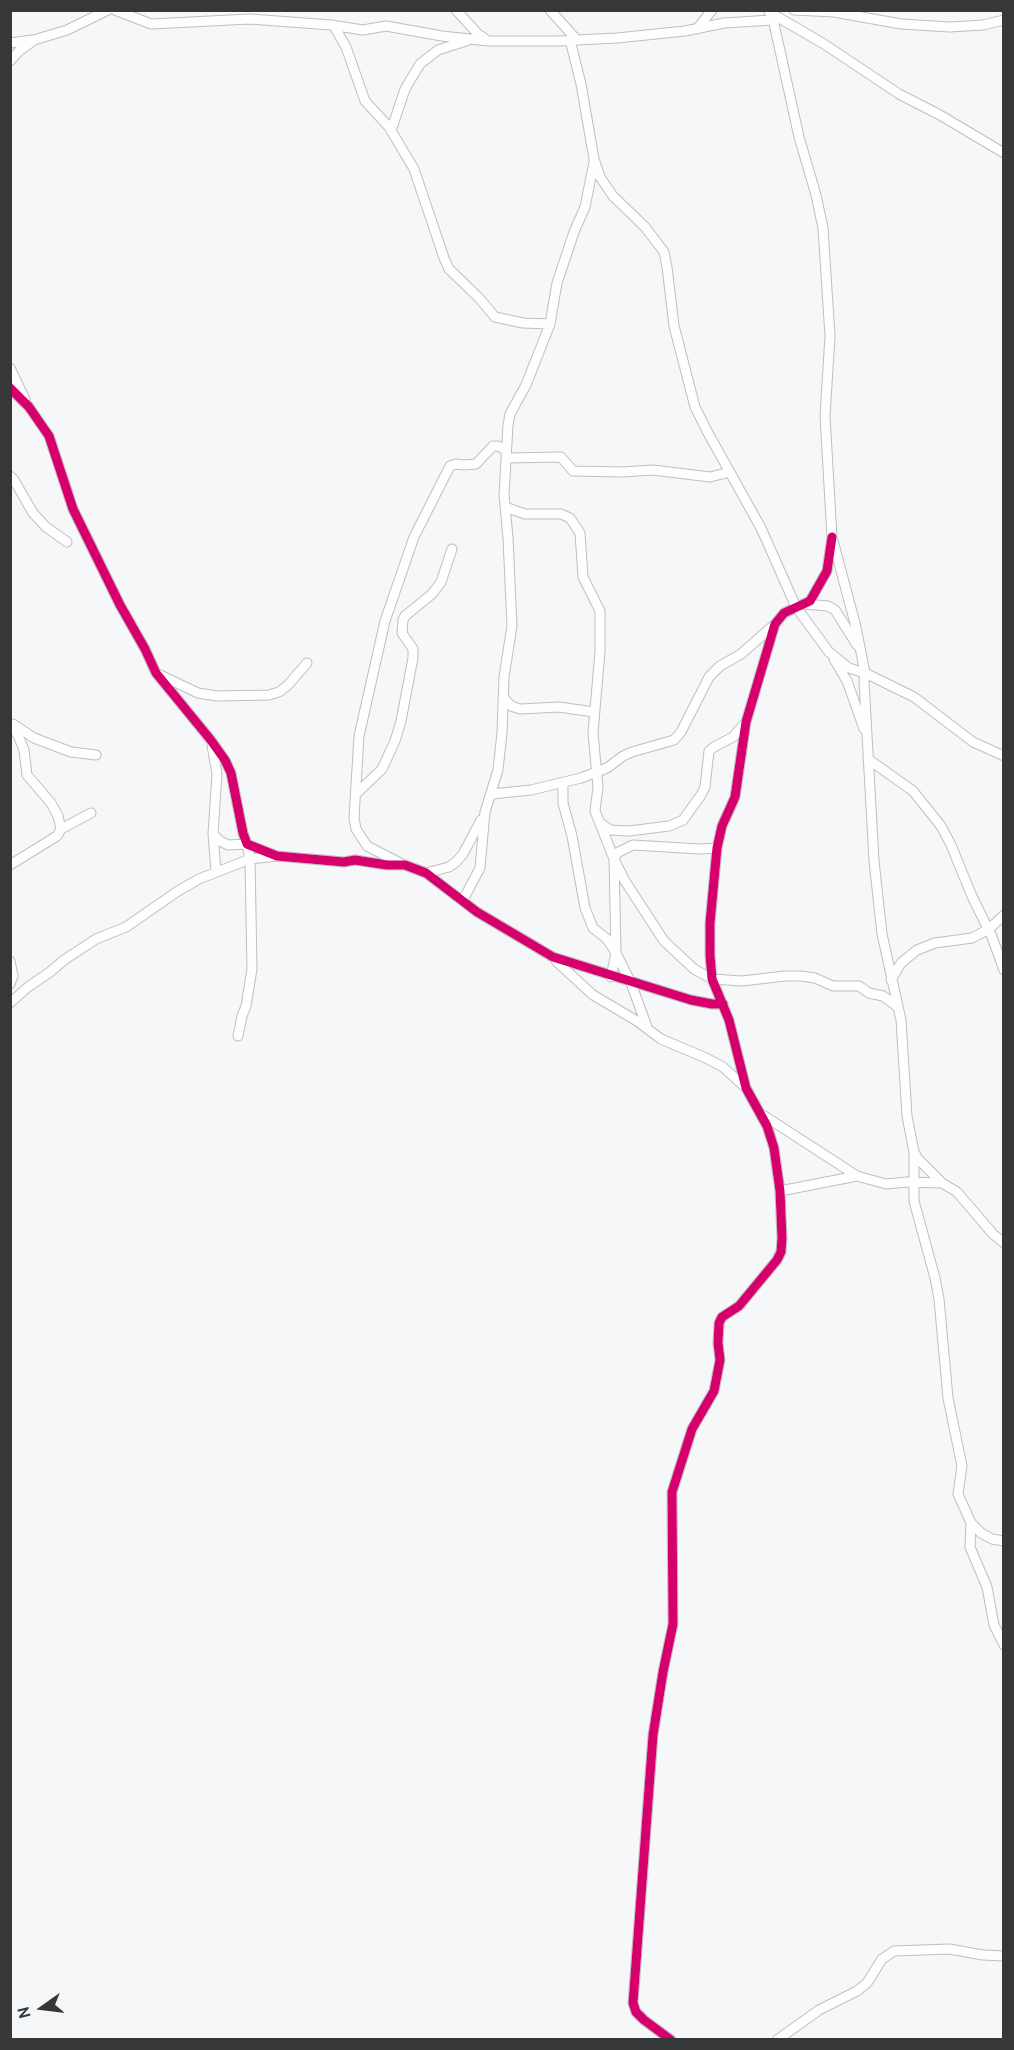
<!DOCTYPE html>
<html>
<head>
<meta charset="utf-8">
<style>
  body { margin:0 }
  #map { position:relative; width:1014px; height:2050px; overflow:hidden; background:#f5f7f9; font-family:Cabin,sans-serif }
  canvas { display:block }
  .frame { position:absolute; inset:0; border:12px solid #363739; pointer-events:none }
  .north { position:absolute; left:12px; top:1978px; width:60px; height:60px; -webkit-text-stroke:4px #f3f6fb; paint-order:stroke; rotate:256deg; font-size:16px; font-weight:700; line-height:24px; text-align:center; color:#363739 }
  .north::after { content:''; display:block; margin:auto; width:21px; height:27px; background:#363739; clip-path:polygon(50% 0,100% 100%,50% 72%,0 100%) }
</style>
</head>
<body>
<div id="map">
<canvas width="1014" height="2050"></canvas>
<div class="frame"></div>
<div class="north">N</div>
</div>
<script>
const context = document.querySelector('canvas').getContext('2d');
context.lineJoin = 'round';
const shape = rows => new Path2D(rows.map(r => 'M' + r).join(''));
function stroke(path, color, width, dash) { context.strokeStyle = color; context.lineWidth = width; context.lineCap = dash ? 'butt' : 'round'; context.setLineDash(dash || []); context.stroke(path); }
const street = shape([
  [115,10,151,24,250,19,331,25,363,30,386,26,442,36,488,41],
  [456,10,478,34,488,41,558,41,617,38,685,31,724,23,772,20],
  [550,10,576,39],
  [771,10,799,137,816,195,823,228,830,336,825,416,832,537,856,627,865,673,864,681,874,861,882,934,901,1020,907,1116,914,1152,918,1159,942,1183,957,1192,993,1234,1004,1243],
  [794,10,834,12,901,24,950,27,983,25,1004,20],
  [769,12,824,44,899,94,940,115,1004,153],
  [334,26,346,47,365,101,389,127,414,169,444,258,449,269,479,298,495,317,523,323,550,324],
  [697,29,712,10],
  [570,40,581,84,594,159,600,177,613,196,645,227,664,252,667,267,674,326,695,407,708,433,761,528,796,607,829,652,849,668,865,673,914,697,973,742,1004,756],
  [10,43,32,40],
  [10,61,19,51,34,40,67,30,108,10],
  [391,131,405,89,420,64,438,50,466,41],
  [10,368,25,399],
  [10,388,29,407,49,436,73,509,120,605,145,649,156,673,210,739,225,760,231,773,243,833,247,844,277,856,344,862,355,860,387,865,405,865,426,873,477,912,553,957,691,1000,712,1004,723,1004],
  [507,458,561,457,573,471,622,472,653,470,710,477,730,472],
  [10,476,14,480,33,513,46,527,67,542],
  [505,507,525,514,561,514,570,518,580,533,583,577,600,611,600,651,593,733,598,787,595,811,614,859,625,881,664,941,694,969,712,979,742,981,785,976,801,976,815,978,833,986,859,986,869,993,883,996,898,1007],
  [805,604,828,606,835,610,857,645],
  [834,659,847,681,864,729],
  [158,674,198,693,217,696,269,695,279,692,288,685,307,663],
  [503,697,511,706,520,709,559,707,594,712],
  [13,724,34,738,71,752,96,755],
  [10,725,18,735,24,750,27,775,51,803,58,816,61,829],
  [212,745,217,774,213,834,216,871],
  [868,759,913,791,941,826,951,845,971,894,992,937,1004,970],
  [563,783,563,803,572,836,585,908,593,928,607,939,616,953,631,983,647,1027],
  [356,794,382,769,395,741,401,721,413,658,413,649,402,633,403,620,405,616,432,594,441,582,452,549],
  [492,794,531,790,581,778,607,768,623,756,632,752,674,740,681,732,709,677,720,666,741,654,774,625],
  [599,822,610,830,629,831,669,826,683,820,701,795,705,787,709,751,714,747,733,737,745,723],
  [213,834,220,841,228,845,247,844,250,859,252,969,246,1006,242,1016,238,1036],
  [400,863,367,846,356,829,354,818,359,736,385,621,414,537,450,466,456,464,464,465,476,464,493,446,498,446,506,450],
  [10,865,57,836,61,829,91,813],
  [426,873,449,867,456,862,463,854,481,820],
  [463,900,480,868,485,812,498,770,502,733,504,677,512,626,508,538,504,495,508,425,510,414,526,385,550,324,557,283,574,232,585,207,594,162],
  [10,961,13,976,10,984],
  [556,961,593,995,637,1021,661,1039,706,1058,723,1067,746,1088],
  [611,977,616,953,614,859,617,853,633,845,700,849,717,848],
  [891,980,901,963,917,950,935,943,972,938,989,929,1004,915],
  [10,1003,28,987,50,972,64,960,96,939,126,927,178,891,199,879,250,859,277,856],
  [763,1115,857,1176],
  [914,1152,914,1201,935,1278,939,1299,948,1398,962,1466,958,1494,971,1523,970,1547,987,1587,994,1625,1004,1645],
  [780,1191,857,1176,886,1184,907,1182,942,1183],
  [971,1523,981,1533,992,1539,1004,1541],
  [671,2040,644,2020,636,2012,633,2003,653,1735,663,1672,673,1624,672,1492,692,1429,714,1391,720,1360,718,1343,719,1323,722,1317,739,1306,777,1260,781,1252,782,1238,780,1191,774,1148,767,1126,746,1088,729,1020,712,979,710,955,710,923,717,848,722,826,735,797,746,722,775,624,784,613,810,601,827,571,832,537],
  [777,2040,819,2010,857,1991,867,1983,882,1959,894,1951,949,1949,983,1955,1004,1956]
]);
const cycleway = shape([
  [10,388,29,407,49,436,73,509,120,605,145,649,156,673,210,739,225,760,231,773,243,833,247,844,277,856,344,862,355,860,387,865,405,865,426,873,477,912,553,957,691,1000,712,1004,723,1004],
  [671,2040,644,2020,636,2012,633,2003,653,1735,663,1672,673,1624,672,1492,692,1429,714,1391,720,1360,718,1343,719,1323,722,1317,739,1306,777,1260,781,1252,782,1238,780,1191,774,1148,767,1126,746,1088,729,1020,712,979,710,955,710,923,717,848,722,826,735,797,746,722,775,624,784,613,810,601,827,571,832,537]
]);
stroke(street, '#bdbfc1', 11);
stroke(street, '#fefefe', 9);
stroke(cycleway, '#d6006c', 9);
</script>
</body>
</html>
